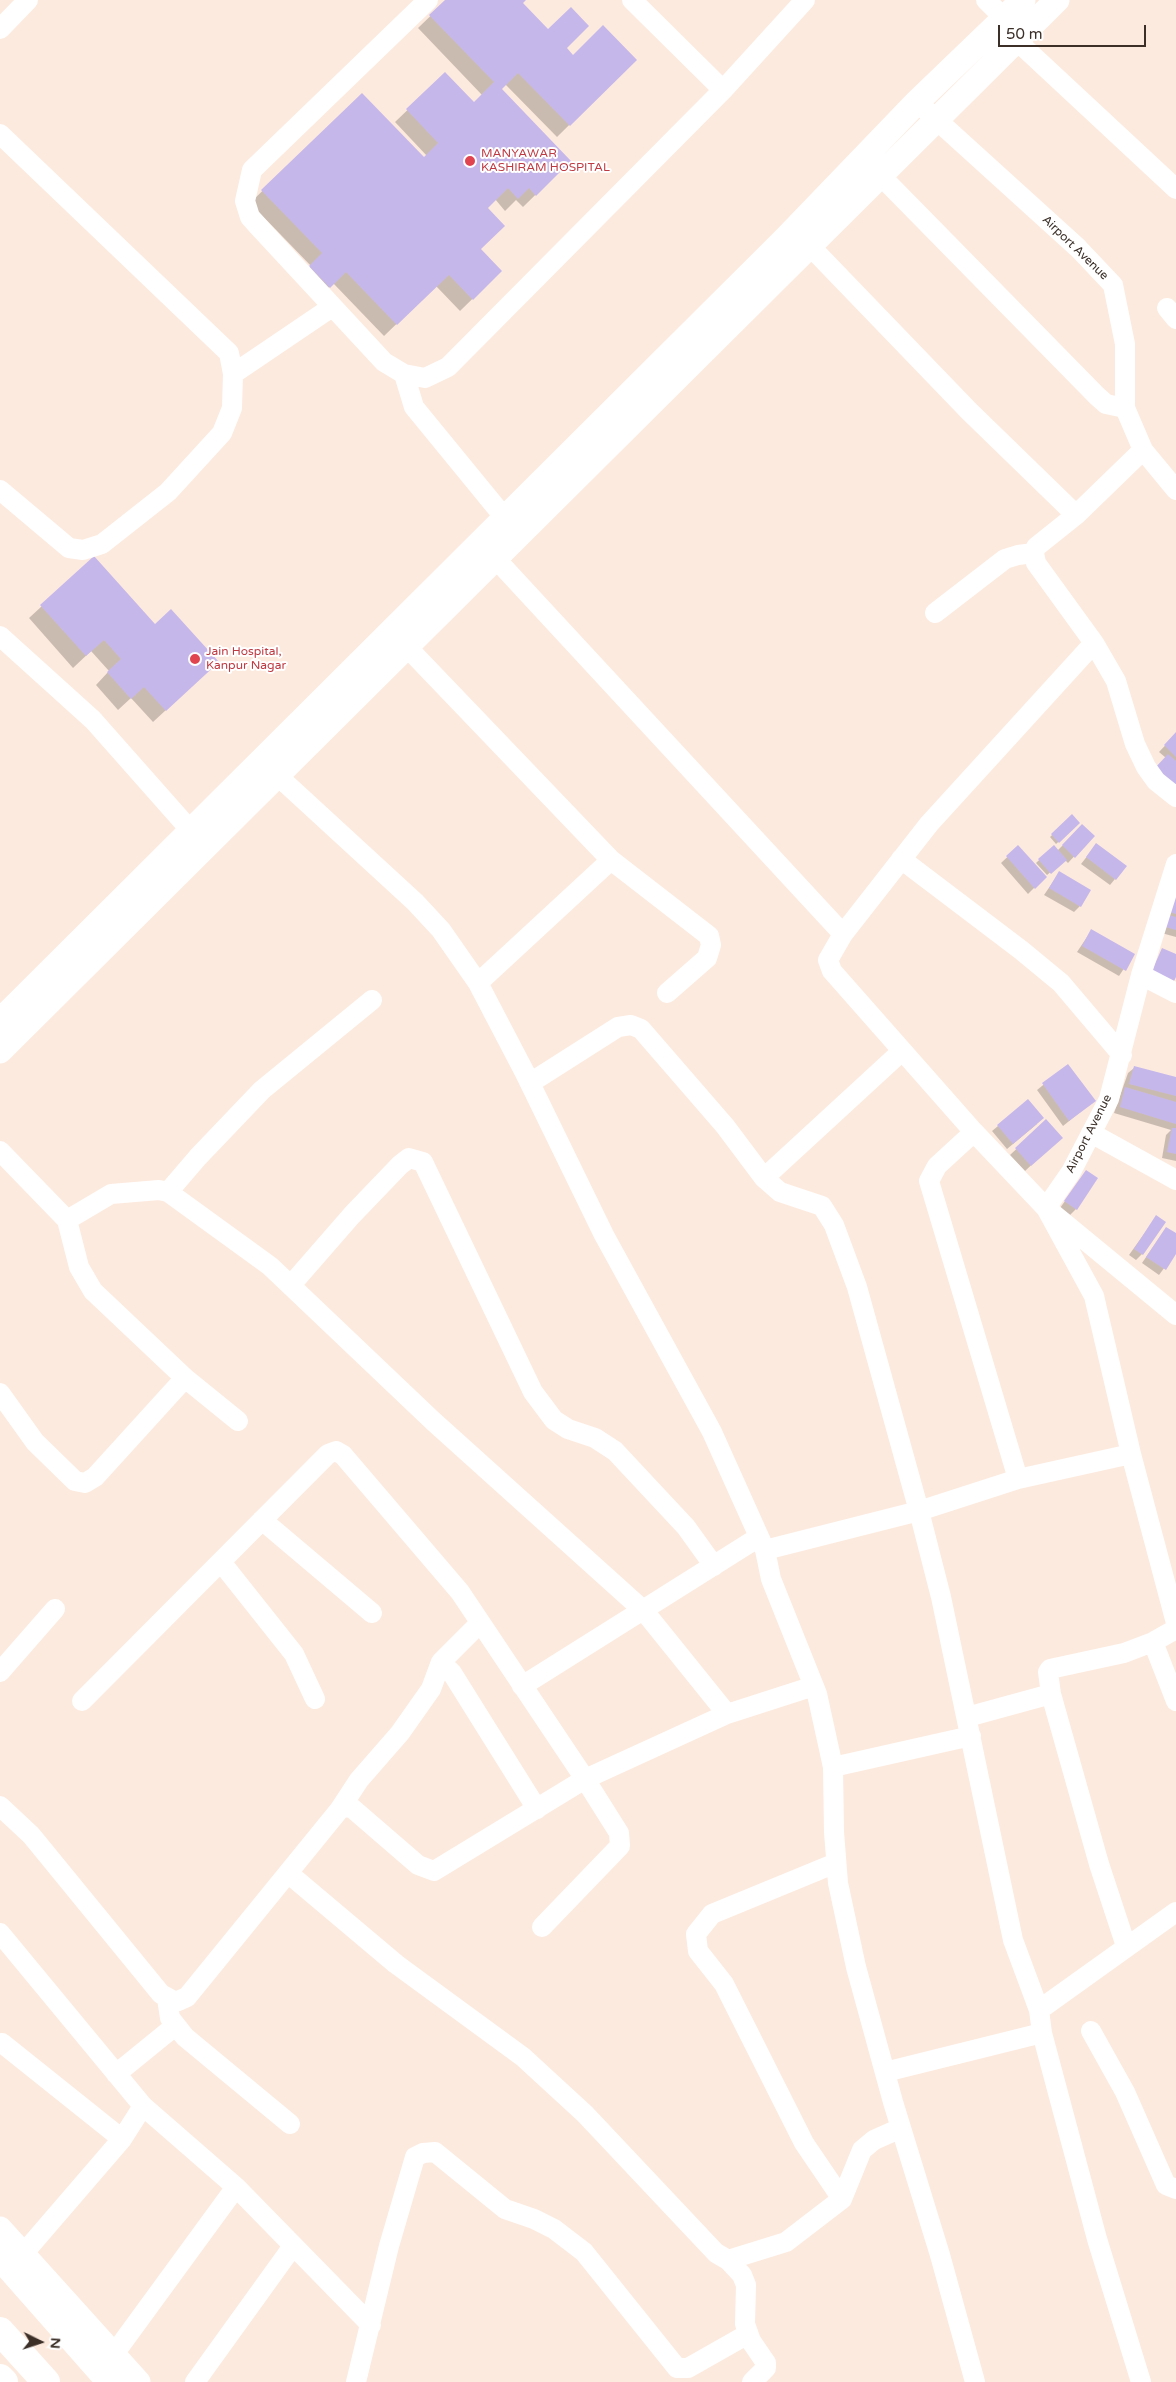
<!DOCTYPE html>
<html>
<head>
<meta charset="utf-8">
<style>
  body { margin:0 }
  #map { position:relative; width:1176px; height:2382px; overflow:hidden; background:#fdeade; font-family:"Varela Round",sans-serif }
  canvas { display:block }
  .north { position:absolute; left:15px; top:2317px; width:50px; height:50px; -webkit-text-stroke:4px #fff; paint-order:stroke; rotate:94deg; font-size:14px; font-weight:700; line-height:20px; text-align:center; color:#3b2f28 }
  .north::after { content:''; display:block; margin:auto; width:18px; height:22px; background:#3b2f28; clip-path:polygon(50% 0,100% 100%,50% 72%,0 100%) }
  .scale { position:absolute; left:998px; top:25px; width:148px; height:22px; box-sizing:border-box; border:2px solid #3b2f28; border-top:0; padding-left:6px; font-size:15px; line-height:18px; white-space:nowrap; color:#3b2f28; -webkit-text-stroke:4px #fff; paint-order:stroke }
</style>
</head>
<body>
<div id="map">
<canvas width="1176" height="2382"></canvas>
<div class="north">N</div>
<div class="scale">50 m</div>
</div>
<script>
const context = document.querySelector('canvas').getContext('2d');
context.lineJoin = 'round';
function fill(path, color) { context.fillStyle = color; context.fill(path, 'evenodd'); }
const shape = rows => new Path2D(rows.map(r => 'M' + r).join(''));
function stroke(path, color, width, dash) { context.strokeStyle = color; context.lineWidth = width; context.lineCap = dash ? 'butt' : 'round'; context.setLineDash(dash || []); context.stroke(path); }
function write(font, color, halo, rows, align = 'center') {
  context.font = font + ' "Varela Round",sans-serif'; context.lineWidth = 4; context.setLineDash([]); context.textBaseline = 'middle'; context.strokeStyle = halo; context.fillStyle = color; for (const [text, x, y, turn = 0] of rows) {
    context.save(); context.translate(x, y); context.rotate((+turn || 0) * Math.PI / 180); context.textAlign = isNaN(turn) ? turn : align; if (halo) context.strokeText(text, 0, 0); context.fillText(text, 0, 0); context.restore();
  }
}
const shadow = shape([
  [447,0,525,0,522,3,573,57,635,60,557,137,505,84,500,89,570,161,523,207,516,200,505,211,495,199,486,208,480,249,501,271,460,311,436,286,384,336,333,283,318,299,298,279,311,266,250,203,362,94,424,159,427,156,395,122,445,74,474,103,482,95,418,28],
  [94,558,155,626,205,674,153,722,131,698,118,710,96,685,109,671,91,651,73,668,29,618],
  [1176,734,1176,803,1166,758,1159,752],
  [1072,816,1079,823,1056,844,1050,837],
  [1082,826,1093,836,1068,863,1065,860,1047,875,1036,863,1053,847,1057,851],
  [1096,845,1115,879,1110,885,1081,864],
  [1018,847,1045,877,1028,894,1001,863],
  [1059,873,1080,906,1074,912,1044,895],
  [1176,897,1176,937,1154,931],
  [1091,931,1133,955,1119,976,1077,952],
  [1068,1065,1094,1101,1063,1126,1037,1090],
  [1134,1068,1176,1079,1176,1161,1162,1158,1166,1135,1171,1130,1114,1113,1128,1073],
  [1046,1121,1055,1143,1025,1171,1010,1155],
  [1037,1124,1007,1149,992,1131,998,1126],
  [1086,1172,1076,1209,1070,1215,1060,1208],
  [1156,1217,1142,1254,1136,1260,1129,1255],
  [1166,1228,1176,1235,1176,1252,1159,1275,1142,1263]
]);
const building = shape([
  [445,0,526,0,523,3,548,29,571,7,589,26,567,48,573,55,603,25,637,60,570,126,518,73,502,89,571,161,536,196,529,188,518,199,508,188,488,208,505,226,481,249,502,271,473,300,449,275,397,325,346,272,330,288,309,266,322,253,261,190,362,93,424,157,438,143,406,109,445,72,474,102,494,82,429,15],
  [94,556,155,624,171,609,219,662,166,711,144,687,131,699,107,672,121,659,104,640,86,656,40,605],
  [1176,732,1176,757,1164,745],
  [1168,754,1176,761,1176,792,1153,770],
  [1072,814,1080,823,1059,843,1051,834],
  [1082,824,1095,836,1075,858,1062,845],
  [1096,843,1127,866,1116,880,1086,857],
  [1018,845,1047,877,1035,889,1006,856],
  [1054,845,1067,860,1051,874,1038,859],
  [1059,871,1091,890,1081,907,1049,888],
  [1176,896,1176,914,1166,911],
  [1163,914,1176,917,1176,930,1159,925],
  [1091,929,1135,954,1126,971,1082,946],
  [1162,948,1176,954,1176,977,1173,983,1151,973],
  [1068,1064,1096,1101,1069,1121,1042,1083],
  [1134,1066,1176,1077,1176,1096,1129,1084],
  [1125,1087,1176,1102,1176,1124,1120,1107],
  [1028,1099,1044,1118,1013,1144,997,1125],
  [1046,1119,1063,1138,1031,1166,1015,1148],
  [1172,1128,1176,1128,1176,1154,1167,1152],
  [1086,1170,1098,1178,1077,1210,1064,1201],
  [1156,1215,1166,1222,1143,1255,1134,1249],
  [1166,1227,1176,1233,1176,1254,1166,1270,1146,1257]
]);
const minor = shape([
  [428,0,252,170,245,201,250,217,258,226,384,362,404,374,425,378,448,367,723,90],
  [632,0,723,90,805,0],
  [986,0,1004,18,1016,40,1176,189],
  [0,29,28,0],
  [917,102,1078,248,1113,285,1125,344,1125,408,1143,450,1176,490],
  [0,134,229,353,233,374,232,408,222,433,168,492,102,544,83,550,69,548,0,490],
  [880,175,1097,396,1106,404,1125,408],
  [809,245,969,411,1076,515],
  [1167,308,1176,319],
  [233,374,332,307],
  [404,374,414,407,504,517],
  [1143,450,1076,515,1036,547,1034,553,1036,563,1094,643,1116,681,1135,744,1146,767,1156,781,1176,797],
  [495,558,843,934],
  [935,613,1005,559,1018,555,1034,553],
  [0,636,93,720,200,841],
  [1094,643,929,824,843,934,828,960,832,971,974,1132,1046,1208,1094,1296,1131,1454,1176,1623],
  [406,646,611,860,709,936,711,945,707,958,667,993],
  [267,766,415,902,441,930,478,983,525,1073,604,1235,712,1432,765,1550,771,1579,817,1694,833,1767,834,1832,838,1883,856,1967,893,2102,940,2255,975,2382],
  [901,859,1021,950,1061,983,1122,1055],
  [1176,864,1141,975,1109,1099,1071,1172,1046,1208,1176,1315],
  [1141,975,1176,993],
  [478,983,611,860],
  [530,1083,618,1027,631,1025,641,1029,725,1126,764,1178,780,1192,822,1206,834,1225,857,1287,919,1511,941,1597,1013,1940,1039,2010,1042,2033,885,2072],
  [974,1132,937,1166,929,1181,1018,1479],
  [1091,1133,1176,1180],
  [0,1151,67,1220,79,1267,93,1291,185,1378,238,1421],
  [764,1178,902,1051],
  [168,1192,198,1157,262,1090,372,1000],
  [67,1220,111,1194,159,1190,168,1192,270,1266,433,1421,644,1611,727,1714],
  [291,1285,352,1215,400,1165,409,1158,423,1162,533,1392,554,1420,568,1429,595,1438,615,1451,686,1527,714,1566],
  [0,1393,35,1442,75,1481,85,1483,95,1477,185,1378],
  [262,1520,372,1613],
  [765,1550,919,1511,1018,1479,1131,1454],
  [221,1562,294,1654,315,1699],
  [480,1623,441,1662,452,1673,537,1809],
  [1153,1642,1176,1701],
  [0,1672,55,1609],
  [522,1686,759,1537],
  [82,1701,328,1454,336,1451,343,1455,460,1592,585,1779,619,1833,620,1846,542,1927],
  [967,1717,1051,1694],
  [833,1767,971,1736],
  [0,1806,31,1835,161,1994,172,2000,178,2001,187,1997,340,1809,345,1807,352,1808,418,1865,434,1871,585,1779,727,1714,814,1686],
  [340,1809,359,1780,400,1733,431,1689,441,1662],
  [836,1863,712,1914,696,1934,698,1951,724,1984,804,2143,842,2199],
  [288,1873,396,1964,523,2057,585,2114,716,2253,728,2260,786,2242,842,2199,862,2150,874,2140,901,2128],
  [0,1933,143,2106],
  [1126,1946,1099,1864,1051,1694,1048,1672,1050,1669,1124,1653,1153,1642,1176,1629],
  [167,1998,170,2018,185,2037,290,2124],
  [1039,2010,1176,1912],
  [1091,2031,1125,2092,1166,2185,1176,2189],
  [1042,2033,1097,2239,1141,2382],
  [2,2043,122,2139],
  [116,2074,175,2026],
  [236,2187,371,2325],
  [23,2254,122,2139,143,2106,236,2187,114,2354],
  [728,2260,742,2275,746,2285,745,2324,751,2341,766,2363,766,2368,752,2382],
  [195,2382,293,2246],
  [356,2382,389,2246,415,2157,423,2153,435,2152,505,2209,534,2219,554,2229,584,2252,677,2368,688,2368,748,2334]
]);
const major = shape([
  [0,1021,786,238,917,102,1023,0],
  [0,1051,1057,0],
  [0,2229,138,2382]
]);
const highway = shape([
  [0,2256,111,2382],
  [0,2331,46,2382],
  [0,2378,4,2382]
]);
const markers = [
  [470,161,6,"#e0444e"],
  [195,659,6,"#e0444e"]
];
const healthNames = [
  ["MANYAWAR",481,154],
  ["KASHIRAM HOSPITAL",481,168],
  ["Jain Hospital,",206,652],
  ["Kanpur Nagar",206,666]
];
const streetNames = [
  ["Airport Avenue",1075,248,44],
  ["Airport Avenue",1089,1134,-63]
];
fill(shadow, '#0003');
fill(building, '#c6b7eb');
stroke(minor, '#fff', 20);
stroke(major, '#fff', 25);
stroke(highway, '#fff', 28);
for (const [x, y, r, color] of markers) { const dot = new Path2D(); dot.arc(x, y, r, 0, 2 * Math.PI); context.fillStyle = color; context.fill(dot); stroke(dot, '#fff', 2); }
write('12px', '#be3a42', '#fff', healthNames, 'left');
write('12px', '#3b2f28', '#fff', streetNames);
</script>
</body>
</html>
